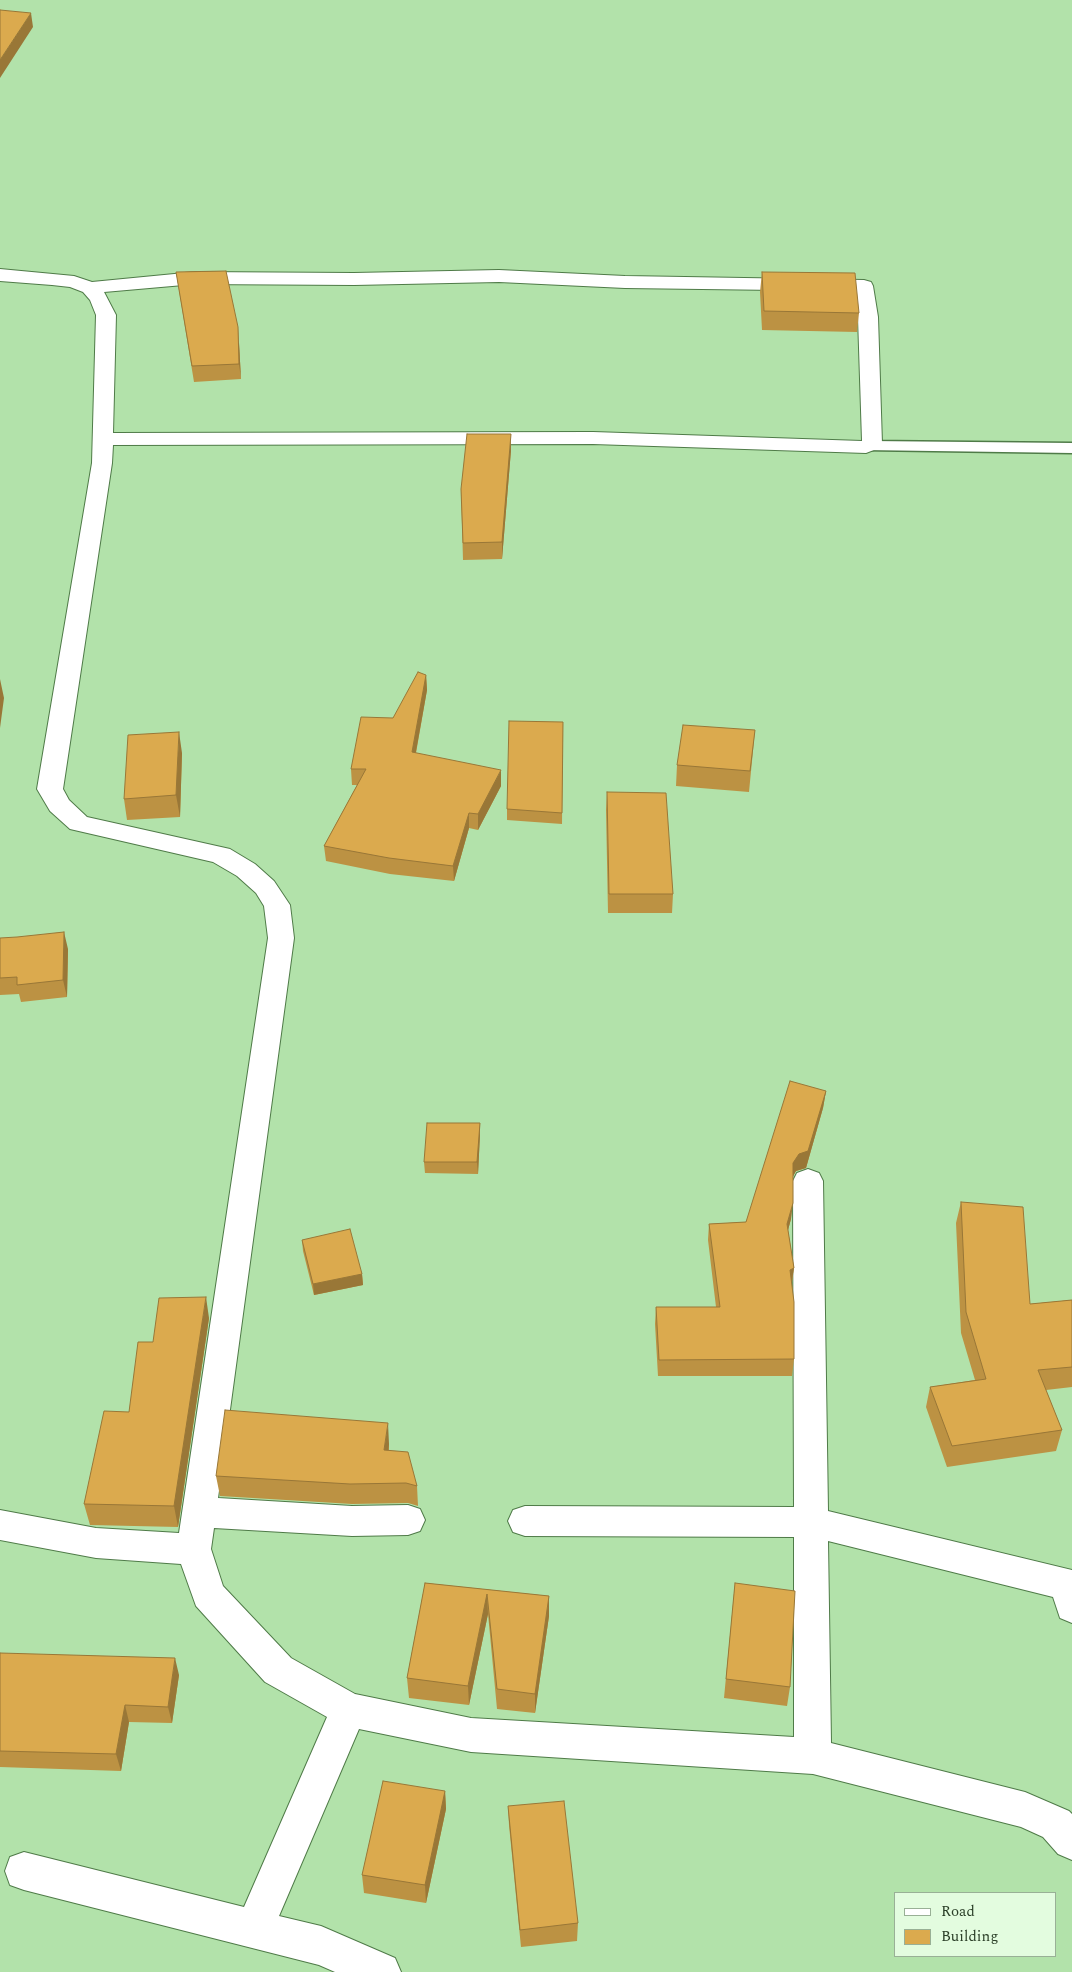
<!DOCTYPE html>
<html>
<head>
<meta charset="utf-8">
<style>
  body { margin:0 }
  #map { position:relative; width:1072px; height:1972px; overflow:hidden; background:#b2e2aa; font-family:Spectral,serif }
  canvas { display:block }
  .legend { position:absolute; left:894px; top:1892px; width:162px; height:65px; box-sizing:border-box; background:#e3fcdf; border:1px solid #99b096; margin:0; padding:6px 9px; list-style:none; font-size:15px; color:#2b3f28 }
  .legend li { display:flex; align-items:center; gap:10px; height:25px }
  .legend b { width:25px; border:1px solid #99b096 }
</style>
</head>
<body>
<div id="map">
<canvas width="1072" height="1972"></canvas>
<ul class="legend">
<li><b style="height:6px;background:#fff"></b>Road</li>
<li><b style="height:14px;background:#dbaa4e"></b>Building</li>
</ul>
</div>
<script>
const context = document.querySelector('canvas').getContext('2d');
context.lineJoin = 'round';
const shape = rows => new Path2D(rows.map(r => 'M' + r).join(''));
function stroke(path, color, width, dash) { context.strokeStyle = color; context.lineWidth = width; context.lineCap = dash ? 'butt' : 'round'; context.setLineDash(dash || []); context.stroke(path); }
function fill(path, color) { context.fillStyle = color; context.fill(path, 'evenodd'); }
const service = shape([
  [870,441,1072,443,1072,453,864,450,862,446,864,442,870,441]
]);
const minor = shape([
  [0,269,74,276,92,282,195,272,354,273,499,270,625,276,864,280,871,282,873,286,878,317,882,444,879,448,866,453,593,444,113,445,112,463,63,789,69,800,87,817,230,849,255,864,274,881,290,905,294,938,218,1498,352,1506,408,1505,420,1509,425,1520,420,1531,408,1535,352,1536,214,1528,211,1549,223,1586,291,1658,355,1694,471,1718,794,1737,794,1537,525,1536,513,1532,508,1521,513,1510,525,1506,794,1507,793,1181,797,1173,808,1169,819,1173,823,1181,828,1511,1072,1570,1072,1623,1060,1618,1053,1597,828,1541,831,1743,1025,1792,1069,1811,1072,1814,1072,1860,1058,1854,1043,1837,1021,1827,813,1774,471,1752,359,1729,279,1916,321,1926,395,1958,401,1972,335,1972,319,1965,24,1890,10,1885,5,1871,10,1857,24,1852,244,1907,327,1717,265,1682,196,1606,181,1564,96,1558,0,1540,0,1510,96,1528,179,1533,268,938,264,906,256,893,237,876,213,862,70,829,50,811,37,789,92,463,96,315,90,300,83,292,70,287,52,285,0,281,0,269],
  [499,282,625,288,855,291,858,317,862,441,593,432,113,433,116,315,104,292,195,284,354,285,499,282]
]);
const wall = shape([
  [176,272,239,343,241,379,194,382],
  [762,272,859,313,857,332,762,330,760,292],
  [511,450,502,559,463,560,461,489],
  [426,675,427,690,416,753,501,786,478,830,469,828,454,881,390,874,326,861,324,846,357,785,352,785,351,769,393,718],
  [563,722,562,824,507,820,507,809],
  [755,730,749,792,676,786,677,765],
  [182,753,180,817,127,820,124,799],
  [607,792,673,894,672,913,608,913,606,810],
  [0,938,68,949,67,997,21,1002,19,994,0,995],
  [826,1091,823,1108,806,1168,796,1171,793,1176,791,1219,788,1230,794,1268,792,1283,794,1359,792,1376,658,1376,655,1324,656,1307,716,1307,708,1240,709,1224,746,1222],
  [480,1123,480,1134,478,1174,425,1173,424,1162],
  [961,1202,1030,1304,1072,1300,1072,1387,1046,1390,1062,1430,1056,1451,947,1467,926,1407,930,1387,975,1380,961,1333,956,1223],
  [302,1240,362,1274,363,1285,314,1295,303,1251],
  [209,1318,178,1527,90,1525,84,1504,129,1412,153,1342],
  [389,1444,389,1450,417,1486,418,1506,408,1503,352,1504,220,1496,216,1476],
  [425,1583,549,1596,549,1616,535,1713,497,1709,488,1614,469,1705,409,1698,407,1678],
  [735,1583,790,1687,787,1706,724,1698],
  [0,1653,179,1675,172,1723,129,1722,121,1771,0,1767],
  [445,1791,446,1809,426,1903,364,1893,362,1875],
  [508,1806,578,1923,577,1941,521,1947,509,1825]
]);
const shadedWall = shape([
  [31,13,33,27,0,78,0,60],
  [238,327,239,343,241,379,239,364],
  [511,434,511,450,502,559,502,542],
  [426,675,427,690,413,768,412,752],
  [0,679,4,698,0,728],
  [179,732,182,753,180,817,176,795],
  [501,770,501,786,478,830,478,814],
  [469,813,469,828,454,881,453,866],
  [64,932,68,949,67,997,63,980],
  [826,1091,823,1108,806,1168,796,1171,791,1180,793,1163],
  [480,1123,480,1134,478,1174,477,1162],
  [793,1203,791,1219,785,1241,787,1224],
  [794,1268,791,1285,790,1270],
  [362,1274,363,1285,314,1295,313,1284],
  [206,1297,209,1318,178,1527,174,1506],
  [388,1423,389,1444,386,1471,384,1450],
  [487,1594,488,1614,469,1705,468,1686],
  [549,1596,549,1616,535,1713,535,1694],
  [175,1658,179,1675,172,1723,168,1707],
  [125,1705,129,1722,121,1771,116,1754],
  [445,1791,446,1809,426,1903,425,1885]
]);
const building = shape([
  [0,10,31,13,0,60,0,10],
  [226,271,238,327,239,364,192,366,176,272,226,271],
  [762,272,855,273,859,313,764,311,762,272],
  [467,434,511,434,502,542,463,543,461,489,467,434],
  [418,672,426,675,412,752,501,770,478,814,469,813,453,866,389,858,324,846,366,769,351,769,361,717,393,718,418,672],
  [509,721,563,722,562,813,507,809,509,721],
  [683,725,755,730,750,771,677,765,683,725],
  [179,732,176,795,124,799,128,735,179,732],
  [607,792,666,793,673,894,609,894,607,792],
  [64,932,63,980,17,985,17,977,0,978,0,938,17,937,64,932],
  [790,1081,826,1091,808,1151,799,1154,793,1163,793,1203,787,1224,794,1268,790,1270,794,1302,794,1359,659,1360,656,1307,720,1307,709,1224,746,1222,790,1081],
  [427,1123,480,1123,477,1162,424,1162,427,1123],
  [961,1202,1023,1207,1030,1304,1072,1300,1072,1367,1038,1370,1062,1430,952,1446,930,1387,986,1379,966,1312,961,1202],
  [350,1229,362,1274,313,1284,302,1240,350,1229],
  [206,1297,174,1506,84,1504,104,1411,129,1412,138,1342,153,1342,159,1298,206,1297],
  [225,1410,388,1423,384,1450,408,1452,417,1486,406,1483,350,1484,216,1476,225,1410],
  [425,1583,549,1596,535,1694,497,1689,487,1594,468,1686,407,1678,425,1583],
  [735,1583,795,1591,790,1687,726,1679,735,1583],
  [0,1653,175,1658,168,1707,125,1705,116,1754,0,1751,0,1653],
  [383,1781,445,1791,425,1885,362,1875,383,1781],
  [564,1801,578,1923,520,1930,508,1806,564,1801]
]);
stroke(service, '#4f7b48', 3);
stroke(minor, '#4f7b48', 2);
fill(service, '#fff');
fill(minor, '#fff');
fill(wall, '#bc9243');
fill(shadedWall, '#997737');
fill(building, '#dbaa4e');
stroke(building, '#997737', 1);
</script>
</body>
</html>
